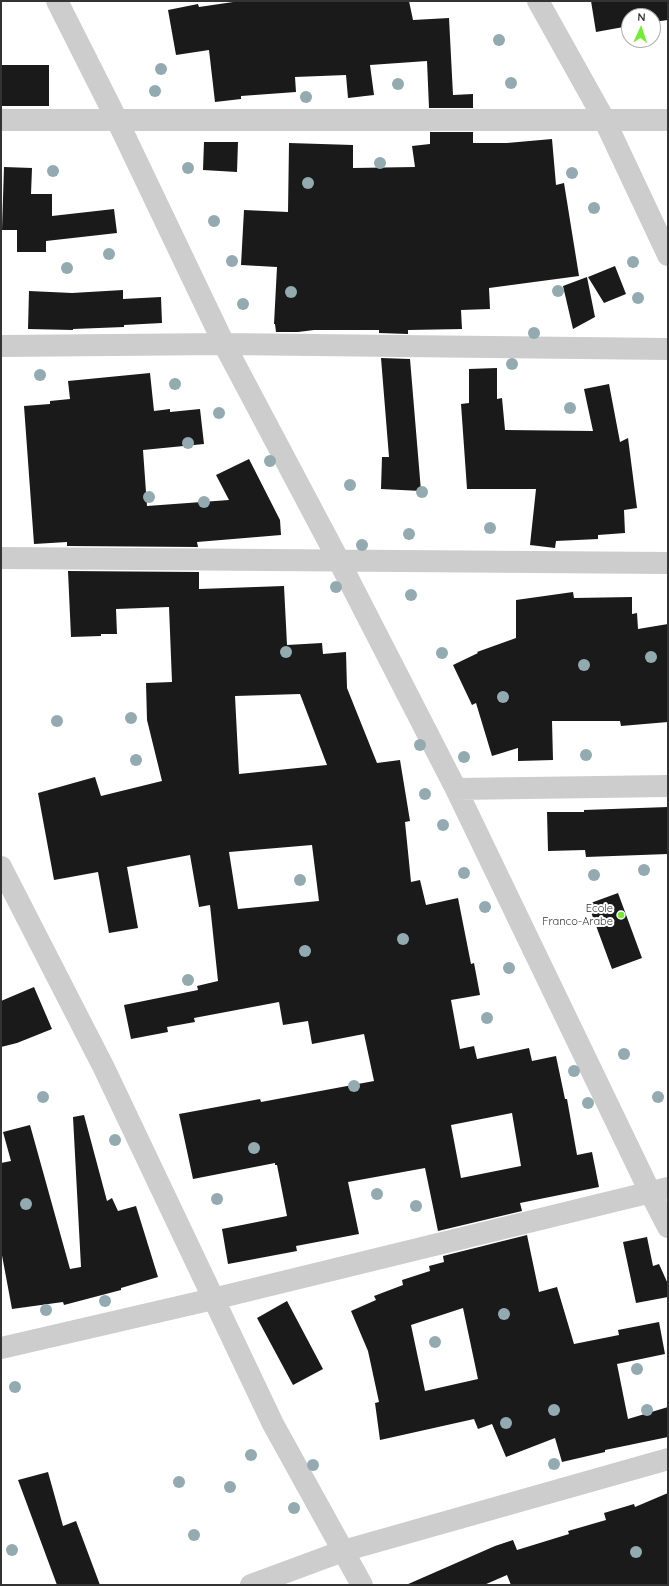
<!DOCTYPE html>
<html>
<head>
<meta charset="utf-8">
<style>
  body { margin:0 }
  #map { position:relative; width:669px; height:1586px; overflow:hidden; background:#fff; font-family:Quicksand,sans-serif }
  canvas { display:block }
  .frame { position:absolute; inset:0; border:2px solid #333; pointer-events:none }
  .north { position:absolute; left:621px; top:8px; width:40px; height:40px; box-sizing:border-box; background:#fff; border:1px solid #adadad; border-radius:50%; rotate:3deg; font-size:11px; font-weight:700; line-height:16px; text-align:center; color:#333 }
  .north::after { content:''; display:block; margin:auto; width:14px; height:18px; background:#72ed32; clip-path:polygon(50% 0,100% 100%,50% 72%,0 100%) }
</style>
</head>
<body>
<div id="map">
<canvas width="669" height="1586"></canvas>
<div class="frame"></div>
<div class="north">N</div>
</div>
<script>
const context = document.querySelector('canvas').getContext('2d');
context.lineJoin = 'round';
function fill(path, color) { context.fillStyle = color; context.fill(path, 'evenodd'); }
const shape = rows => new Path2D(rows.map(r => 'M' + r).join(''));
function stroke(path, color, width, dash) { context.strokeStyle = color; context.lineWidth = width; context.lineCap = dash ? 'butt' : 'round'; context.setLineDash(dash || []); context.stroke(path); }
function write(font, color, halo, rows, align = 'center') {
  context.font = font + ' Quicksand,sans-serif'; context.lineWidth = 4; context.setLineDash([]); context.textBaseline = 'middle'; context.strokeStyle = halo; context.fillStyle = color; for (const [text, x, y, turn = 0] of rows) {
    context.save(); context.translate(x, y); context.rotate((+turn || 0) * Math.PI / 180); context.textAlign = isNaN(turn) ? turn : align; if (halo) context.strokeText(text, 0, 0); context.fillText(text, 0, 0); context.restore();
  }
}
const building = shape([
  [240,1,409,1,413,20,449,18,453,95,473,94,473,108,429,108,427,61,370,65,374,95,348,98,346,75,295,77,296,92,241,96,241,99,215,102,209,50,176,55,168,10,198,4,199,7],
  [591,1,668,1,668,20,653,22,653,16,629,16,629,26,596,32],
  [1,65,49,65,49,106,1,106],
  [430,132,473,132,473,143,507,143,552,139,556,185,564,183,579,276,489,288,490,309,461,310,462,329,408,330,408,334,379,333,379,330,314,330,298,332,276,332,275,324,274,324,277,267,241,265,244,210,288,212,289,143,353,145,353,168,415,167,412,146,430,144],
  [204,142,238,142,237,172,203,170],
  [4,167,32,168,31,194,52,194,52,216,114,209,117,233,46,241,46,252,17,252,17,230,2,230],
  [615,266,626,294,604,303,588,277],
  [587,277,595,317,573,329,563,286],
  [123,290,123,299,161,297,162,323,124,325,124,327,73,329,73,330,28,329,29,291,72,293],
  [381,358,410,359,421,491,381,489,382,457,389,457],
  [497,368,497,399,502,398,505,430,593,431,584,389,609,384,620,442,628,438,637,508,624,510,625,533,598,535,598,539,556,541,555,548,530,545,536,489,467,489,461,404,469,403,469,369],
  [150,373,154,411,170,409,170,412,200,409,204,444,143,450,147,506,229,500,216,475,249,459,280,520,281,535,197,542,198,547,67,546,67,542,34,544,24,406,50,404,50,401,70,399,68,381],
  [68,571,199,572,199,589,284,586,287,645,322,643,323,654,346,652,347,688,377,763,400,760,410,821,405,822,411,882,420,880,426,905,458,898,471,964,474,963,480,995,451,1000,460,1049,474,1046,477,1059,529,1048,532,1061,556,1056,565,1099,567,1099,577,1155,592,1152,599,1187,520,1203,522,1211,438,1231,425,1168,348,1182,359,1234,296,1246,297,1251,228,1264,222,1229,287,1216,277,1165,275,1165,275,1163,193,1179,179,1114,260,1099,261,1102,374,1081,364,1034,312,1044,308,1021,283,1025,279,1002,194,1018,195,1022,167,1027,168,1032,131,1039,124,1005,198,990,197,986,218,981,210,905,199,907,190,855,127,867,138,928,109,933,98,872,54,880,38,793,95,777,101,796,162,781,147,720,146,683,172,682,169,607,116,609,117,634,101,634,101,636,71,637],
  [300,694,327,765,239,774,235,696],
  [312,845,319,901,238,909,229,852],
  [512,1113,521,1166,461,1178,451,1125],
  [573,592,574,598,632,597,632,614,637,613,638,629,668,624,668,722,621,726,620,721,552,721,553,760,518,761,518,748,492,756,476,703,472,705,453,665,478,653,477,652,516,638,516,600],
  [668,807,668,854,586,857,585,850,548,851,547,812,584,812,584,810],
  [618,893,642,958,612,969,588,904],
  [34,987,52,1029,17,1043,1,1047,1,1001],
  [84,1115,107,1201,112,1198,118,1211,136,1206,158,1277,121,1288,121,1290,64,1305,63,1302,12,1309,1,1250,1,1163,11,1161,3,1132,30,1125,70,1269,81,1267,73,1117],
  [527,1235,539,1292,557,1287,574,1344,619,1335,618,1330,659,1322,665,1354,617,1364,628,1419,668,1407,668,1437,605,1450,605,1452,562,1462,555,1438,506,1457,492,1424,478,1429,474,1419,380,1440,375,1403,379,1402,368,1351,351,1311,376,1300,374,1296,403,1285,402,1280,430,1271,429,1266,444,1262,443,1256],
  [463,1308,478,1379,425,1391,411,1325],
  [647,1237,653,1266,659,1264,668,1284,668,1297,636,1303,623,1242],
  [287,1301,323,1369,293,1385,257,1318],
  [48,1472,63,1526,76,1521,100,1585,57,1585,18,1480],
  [668,1493,668,1585,511,1585,507,1575,484,1585,406,1585,495,1546,513,1540,517,1550,569,1534,568,1531,606,1520,604,1513,634,1504,635,1507]
]);
const street = shape([
  [57,1,117,120,224,344,339,561,456,789,650,1192,668,1227],
  [538,1,604,119,668,255],
  [1,120,668,120],
  [1,346,224,344,668,349],
  [1,558,668,563],
  [456,789,668,786],
  [1,867,104,1068,273,1424,362,1585],
  [1,1348,213,1299,668,1188],
  [251,1585,343,1551,668,1459]
]);
const trees = [
  [499,40],
  [161,69],
  [511,83],
  [398,84],
  [155,91],
  [306,97],
  [380,163],
  [188,168],
  [53,171],
  [572,173],
  [308,183],
  [594,208],
  [214,221],
  [109,254],
  [232,261],
  [633,262],
  [67,268],
  [558,291],
  [291,292],
  [638,298],
  [243,304],
  [534,333],
  [512,364],
  [40,375],
  [175,384],
  [570,408],
  [219,413],
  [188,443],
  [270,461],
  [350,485],
  [422,492],
  [149,497],
  [204,502],
  [490,528],
  [409,534],
  [362,545],
  [336,587],
  [411,595],
  [286,652],
  [442,653],
  [651,657],
  [584,665],
  [503,697],
  [131,718],
  [57,721],
  [420,745],
  [586,755],
  [464,757],
  [136,760],
  [425,794],
  [443,825],
  [644,870],
  [464,873],
  [594,875],
  [300,880],
  [485,907],
  [403,939],
  [305,951],
  [509,968],
  [188,980],
  [487,1018],
  [624,1054],
  [574,1071],
  [354,1086],
  [43,1097],
  [658,1097],
  [588,1103],
  [115,1140],
  [254,1148],
  [377,1194],
  [217,1199],
  [26,1204],
  [416,1206],
  [105,1301],
  [46,1310],
  [504,1314],
  [435,1342],
  [637,1369],
  [15,1387],
  [554,1410],
  [647,1410],
  [506,1423],
  [251,1455],
  [554,1464],
  [313,1465],
  [179,1482],
  [230,1487],
  [294,1508],
  [194,1535],
  [12,1550],
  [636,1552]
];
const markers = [
  [621,915,4,"#72ed32"]
];
const poiNames = [
  ["Ecole",613,909],
  ["Franco-Arabe",613,922]
];
fill(building, '#1a1a1a');
stroke(street, '#cdcdcd', 22);
context.fillStyle = '#94aab1';
for (const [x, y] of trees) { context.beginPath(); context.arc(x, y, 6, 0, 2 * Math.PI); context.fill(); }
for (const [x, y, r, color] of markers) { const dot = new Path2D(); dot.arc(x, y, r, 0, 2 * Math.PI); context.fillStyle = color; context.fill(dot); stroke(dot, '#fff', 1.5); }
write('11px', '#333', '#fff', poiNames, 'right');
</script>
</body>
</html>
